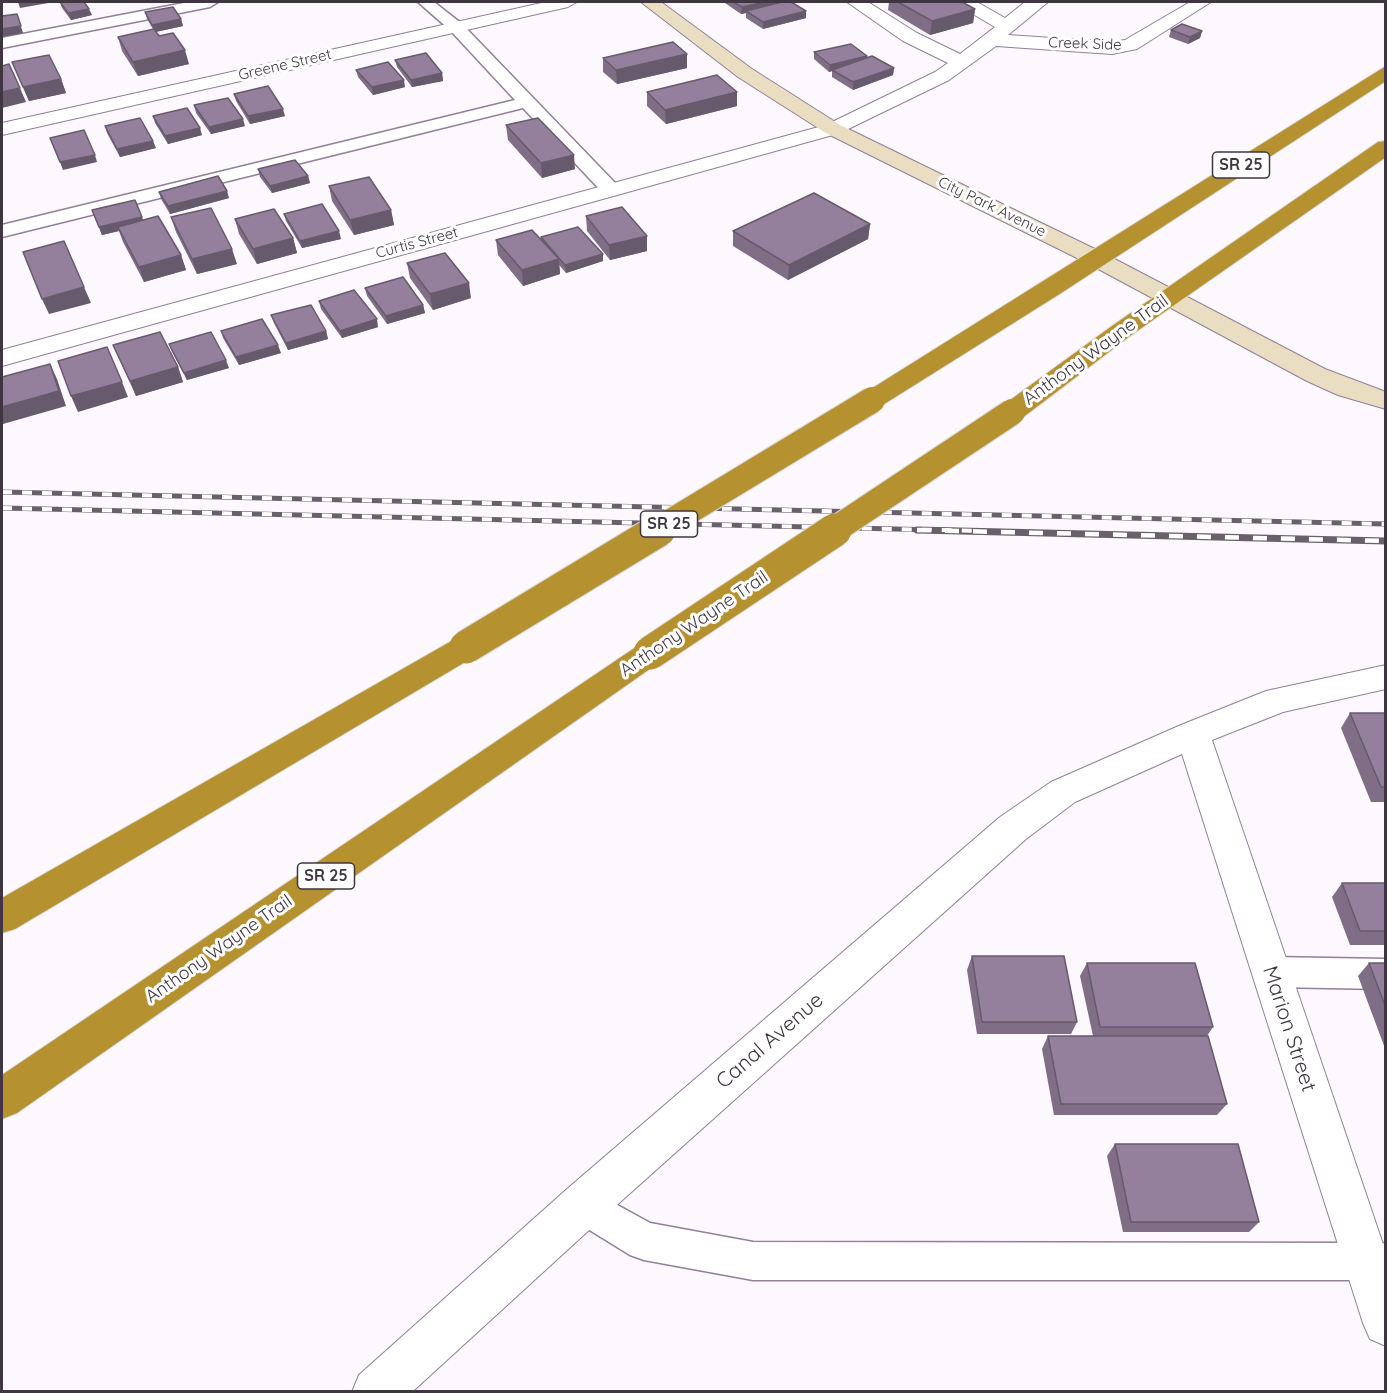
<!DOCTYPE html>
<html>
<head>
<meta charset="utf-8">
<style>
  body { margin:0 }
  #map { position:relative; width:1387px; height:1393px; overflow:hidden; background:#fcf8fe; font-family:Quicksand,sans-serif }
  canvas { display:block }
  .frame { position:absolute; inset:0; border:3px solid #3f3642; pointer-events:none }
</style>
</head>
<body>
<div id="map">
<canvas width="1387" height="1393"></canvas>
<div class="frame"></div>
</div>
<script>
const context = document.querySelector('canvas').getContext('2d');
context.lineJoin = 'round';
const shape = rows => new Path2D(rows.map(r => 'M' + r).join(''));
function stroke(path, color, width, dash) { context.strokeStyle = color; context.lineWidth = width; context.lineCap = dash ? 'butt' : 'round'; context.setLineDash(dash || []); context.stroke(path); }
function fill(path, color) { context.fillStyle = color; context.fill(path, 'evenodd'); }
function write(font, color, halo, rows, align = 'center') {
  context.font = font + ' Quicksand,sans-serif'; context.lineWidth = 6; context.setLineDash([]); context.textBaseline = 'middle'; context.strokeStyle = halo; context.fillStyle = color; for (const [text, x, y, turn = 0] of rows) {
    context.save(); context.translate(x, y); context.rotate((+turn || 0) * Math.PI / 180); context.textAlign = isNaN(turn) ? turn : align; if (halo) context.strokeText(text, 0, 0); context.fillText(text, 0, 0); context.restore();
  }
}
const lane = shape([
  [189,2,218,2,210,7,2,48,2,38,189,2],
  [418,2,434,2,462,24,618,186,621,190,618,194,604,194,523,108,2,237,2,225,515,100,450,30,418,2],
  [1271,957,1386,959,1386,989,1271,987,1259,983,1254,972,1259,961,1271,957],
  [583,1186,650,1223,753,1242,1382,1243,1386,1244,1386,1280,753,1280,644,1260,630,1255,570,1218,564,1205,570,1192,583,1186]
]);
const street = shape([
  [546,2,577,2,568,7,2,135,2,123,546,2],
  [847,2,868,2,917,33,960,54,995,27,959,6,956,2,977,2,1005,18,1025,2,1048,2,1008,35,1112,42,1125,40,1190,2,1211,2,1137,49,1112,54,996,46,949,80,840,133,2,366,2,350,826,125,935,72,948,63,903,41,847,2],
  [1386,665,1386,689,1283,712,1212,740,1386,1253,1386,1346,1370,1339,1363,1323,1182,754,1075,802,1026,839,599,1221,412,1392,352,1392,359,1375,567,1189,1000,817,1051,782,1181,725,1266,691,1386,665]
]);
const secondary = shape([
  [641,2,661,2,752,69,840,125,1105,254,1325,369,1386,392,1386,409,1338,395,1307,381,1089,264,826,133,738,77,641,2]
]);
const highway = shape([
  [1386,66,1386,81,1058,295,881,406,872,408,863,406,859,400,863,394,1386,66],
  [1386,141,1386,157,1130,336,1022,418,1012,420,1002,418,999,412,1002,406,1112,326,1378,142,1386,141],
  [466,635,477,639,482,647,477,655,15,929,2,933,2,898,455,639,466,635],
  [650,641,661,645,666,653,661,661,17,1113,2,1119,2,1075,639,645,650,641]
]);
const railFar1 = shape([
  [2,492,1386,524],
  [2,508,980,531]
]);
const rail = shape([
  [917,530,1386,541]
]);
const highwayBridgeFar1 = shape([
  [656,531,872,400],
  [833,531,1012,412]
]);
const highwayBridge = shape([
  [466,647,659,530],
  [650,653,835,530]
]);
const wall = shape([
  [60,2,92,15,71,20,62,8],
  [725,2,791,2,806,11,806,18,763,29,746,18,746,13,741,14,725,3],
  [889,2,962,2,975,9,973,23,930,35,888,10],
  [145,12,181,19,183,26,156,32,159,36,189,64,138,76,122,51,118,37,153,29,147,19],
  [1171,30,1202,31,1200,38,1188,44,1169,37],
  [814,52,866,58,894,68,893,75,853,90,832,77,832,71,829,72,814,59],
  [687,54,687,68,617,84,603,72,603,58],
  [395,60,442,73,443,81,412,87,397,67],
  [12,62,61,79,66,93,29,101],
  [356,70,405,87,373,95,358,77],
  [647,92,737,106,666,124,647,106],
  [234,94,285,116,250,124,236,101],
  [194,105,245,126,211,134,196,113],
  [153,116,202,135,168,144,155,123],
  [506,125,575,169,542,178,508,140],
  [105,126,156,148,120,157,107,133],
  [258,169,308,176,310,183,272,193,260,177],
  [329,186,391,210,394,225,354,235,332,201],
  [159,192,229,198,170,214,161,199],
  [92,210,143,220,181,255,186,270,144,282,123,242,119,231,102,235],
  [284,214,341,239,302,248,286,221],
  [586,216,647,236,647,251,610,260,587,231],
  [171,217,237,264,197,274,176,232],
  [235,219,293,238,297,253,257,264,239,234],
  [870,224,868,239,788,280,733,246,733,231],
  [541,237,603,254,603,261,566,273,559,265,560,274,523,286,498,255,496,240,541,240],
  [407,263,471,298,433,310,410,278],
  [365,288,423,305,425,313,387,324,367,296],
  [319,301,378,327,342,338,321,309],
  [271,315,326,331,328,339,288,350,274,323],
  [221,331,281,353,239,365,223,338],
  [169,344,229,368,187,380,172,352],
  [113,345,178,367,183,382,136,396],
  [1350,713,1386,713,1386,802,1371,802,1341,728],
  [1342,883,1386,883,1386,945,1350,945,1332,897],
  [972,956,1077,1022,1071,1034,977,1034,967,970],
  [1087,963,1213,1027,1207,1036,1227,1104,1217,1115,1054,1115,1042,1049,1048,1036,1093,1036,1080,976],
  [1369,963,1386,963,1386,1051,1358,976],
  [1115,1144,1259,1222,1249,1232,1123,1232,1107,1156]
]);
const shadedWall = shape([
  [18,2,54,2,20,8],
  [765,2,785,2,746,11,746,13,741,14,742,7],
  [89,9,92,15,71,20,68,13],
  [975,9,973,23,930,35,932,21],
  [806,11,806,18,763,29,763,22],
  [17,14,23,33,2,37,2,29],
  [181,19,183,26,155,32,152,25],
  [1202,31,1200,38,1188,44,1190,37],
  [185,50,189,64,138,76,133,62],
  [687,54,687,68,617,84,616,70],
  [867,56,866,63,832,70,832,71,829,72,830,65],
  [894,68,893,75,853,90,853,82],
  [442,73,443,81,412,87,411,80],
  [61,79,66,93,29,101,23,87],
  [404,80,405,87,373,95,372,87],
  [20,88,26,102,2,108,2,92],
  [737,92,737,106,666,124,665,110],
  [283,109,285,116,250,124,248,116],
  [243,119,245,126,211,134,209,127],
  [200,128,202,135,168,144,165,136],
  [153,141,156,148,120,157,117,149],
  [95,155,97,162,63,170,60,162],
  [574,155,575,169,542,178,541,163],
  [308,176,310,183,272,193,270,186],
  [227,191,229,198,170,214,168,206],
  [391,210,394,225,354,235,350,220],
  [142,217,145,225,118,227,119,231,102,235,99,227],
  [870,224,868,239,788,280,789,265],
  [339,231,341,239,302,248,300,241],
  [647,236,647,251,610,260,609,245],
  [293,238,297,253,257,264,253,249],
  [232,249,237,264,197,274,192,259],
  [603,254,603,261,566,273,565,265],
  [181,255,186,270,144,282,139,267],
  [559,259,560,274,523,286,522,270],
  [469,283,471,298,433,310,430,294],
  [84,287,91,303,49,314,42,299],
  [423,305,425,313,387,324,386,316],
  [377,319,378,327,342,338,340,331],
  [326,331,328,339,288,350,286,343],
  [278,345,281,353,239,365,236,357],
  [226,360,229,368,187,380,184,373],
  [50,364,57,379,66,406,3,424,2,421,2,407],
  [178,367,183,382,136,396,130,381],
  [122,382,128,397,78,412,71,396]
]);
const building = shape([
  [60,2,84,2,89,9,68,13,60,2],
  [733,2,765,2,742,7,733,2],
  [782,2,791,2,806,11,763,22,746,11,782,2],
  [898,2,962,2,975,9,932,21,898,2],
  [173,7,181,19,152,25,145,12,173,7],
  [17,14,21,26,2,29,2,16,17,14],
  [1182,24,1202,31,1190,37,1171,30,1182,24],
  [154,29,159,36,173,33,185,50,133,62,118,37,154,29],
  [673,42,687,54,616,70,603,58,673,42],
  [851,44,867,56,830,65,814,52,851,44],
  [426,53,442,73,411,80,395,60,426,53],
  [49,55,61,79,23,87,12,62,49,55],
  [872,56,894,68,853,82,832,70,872,56],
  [388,62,404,80,372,87,356,70,388,62],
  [9,64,20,88,2,92,2,66,9,64],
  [717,75,737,92,665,110,647,92,717,75],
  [268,86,283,109,248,116,234,94,268,86],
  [228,98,243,119,209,127,194,105,228,98],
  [187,108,200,128,165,136,153,116,187,108],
  [140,118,153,141,117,149,105,126,140,118],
  [538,118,574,155,541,163,506,125,538,118],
  [84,130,95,155,60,162,50,138,84,130],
  [295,160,308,176,270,186,258,169,295,160],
  [218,176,227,191,168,206,159,192,218,176],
  [369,177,391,210,350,220,329,186,369,177],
  [814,193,870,224,789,265,733,231,814,193],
  [135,200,142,217,99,227,92,210,135,200],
  [322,204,339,231,300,241,284,214,322,204],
  [622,207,647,236,609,245,586,216,622,207],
  [211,208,232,249,192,259,171,217,211,208],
  [274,209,293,238,253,249,235,219,274,209],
  [158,216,181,255,139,267,118,227,158,216],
  [578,227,603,254,565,265,541,237,578,227],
  [532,230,559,259,522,270,496,240,532,230],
  [64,241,84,287,42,299,23,252,64,241],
  [445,253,469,283,430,294,407,263,445,253],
  [403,277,423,305,386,316,365,288,403,277],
  [354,290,377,319,340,331,319,301,354,290],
  [311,305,326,331,286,343,271,315,311,305],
  [262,319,278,345,236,357,221,331,262,319],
  [160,332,178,367,130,381,113,345,160,332],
  [211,332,226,360,184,373,169,344,211,332],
  [107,347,122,382,71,396,58,361,107,347],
  [50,364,59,391,2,407,2,377,50,364],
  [1350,713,1386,713,1386,787,1381,787,1350,713],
  [1342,883,1386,883,1386,931,1360,931,1342,883],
  [972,956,1064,956,1077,1022,982,1022,972,956],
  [1087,963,1195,963,1213,1027,1100,1027,1087,963],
  [1369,963,1386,963,1386,1008,1369,963],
  [1048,1036,1208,1036,1227,1104,1061,1104,1048,1036],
  [1115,1144,1238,1144,1259,1222,1131,1222,1115,1144]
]);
const farStreetnames = [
  ["Creek Side",1085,44,2],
  ["Greene Street",285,65,-13],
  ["City Park Avenue",992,207,26],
  ["Curtis Street",417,243,-15]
];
const shields = [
  [1241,165,57],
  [669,524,57],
  [326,876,57]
];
const shieldNames = [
  ["SR 25",1241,165],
  ["SR 25",669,524],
  ["SR 25",326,876]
];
const streetNames = [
  ["Anthony Wayne Trail",1096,350,-36],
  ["Anthony Wayne Trail",694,624,-34],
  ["Anthony Wayne Trail",219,949,-35]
];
const nearStreetnames = [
  ["Marion Street",1289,1029,72],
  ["Canal Avenue",770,1041,-41]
];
stroke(lane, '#937f9b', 3);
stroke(street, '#937f9b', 2);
stroke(secondary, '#937f9b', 2);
stroke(highway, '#d9d7d9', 2);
fill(lane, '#fff');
fill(street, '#fff');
fill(secondary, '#e9dec1');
fill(highway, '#b69130');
stroke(railFar1, '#68606a', 5);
stroke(rail, '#68606a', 7);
stroke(railFar1, '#fff', 4, [10]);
stroke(rail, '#fff', 4.5, [14]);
stroke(highwayBridgeFar1, '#d9d7d9', 28, []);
stroke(highwayBridge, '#d9d7d9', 35, []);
stroke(highwayBridgeFar1, '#b69130', 26);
stroke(highwayBridge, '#b69130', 33);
fill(wall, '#7f6e86');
fill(shadedWall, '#685a6d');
fill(building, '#94809c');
stroke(building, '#685a6d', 1.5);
write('15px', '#3f3642', '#fff', farStreetnames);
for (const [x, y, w] of shields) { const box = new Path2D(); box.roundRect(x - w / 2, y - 13, w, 26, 4.5); context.fillStyle = '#fff'; context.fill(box); stroke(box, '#3f3642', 1.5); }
write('bold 16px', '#3f3642', null, shieldNames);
write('18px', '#3f3642', '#fff', streetNames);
write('21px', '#3f3642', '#fff', nearStreetnames);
</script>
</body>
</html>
